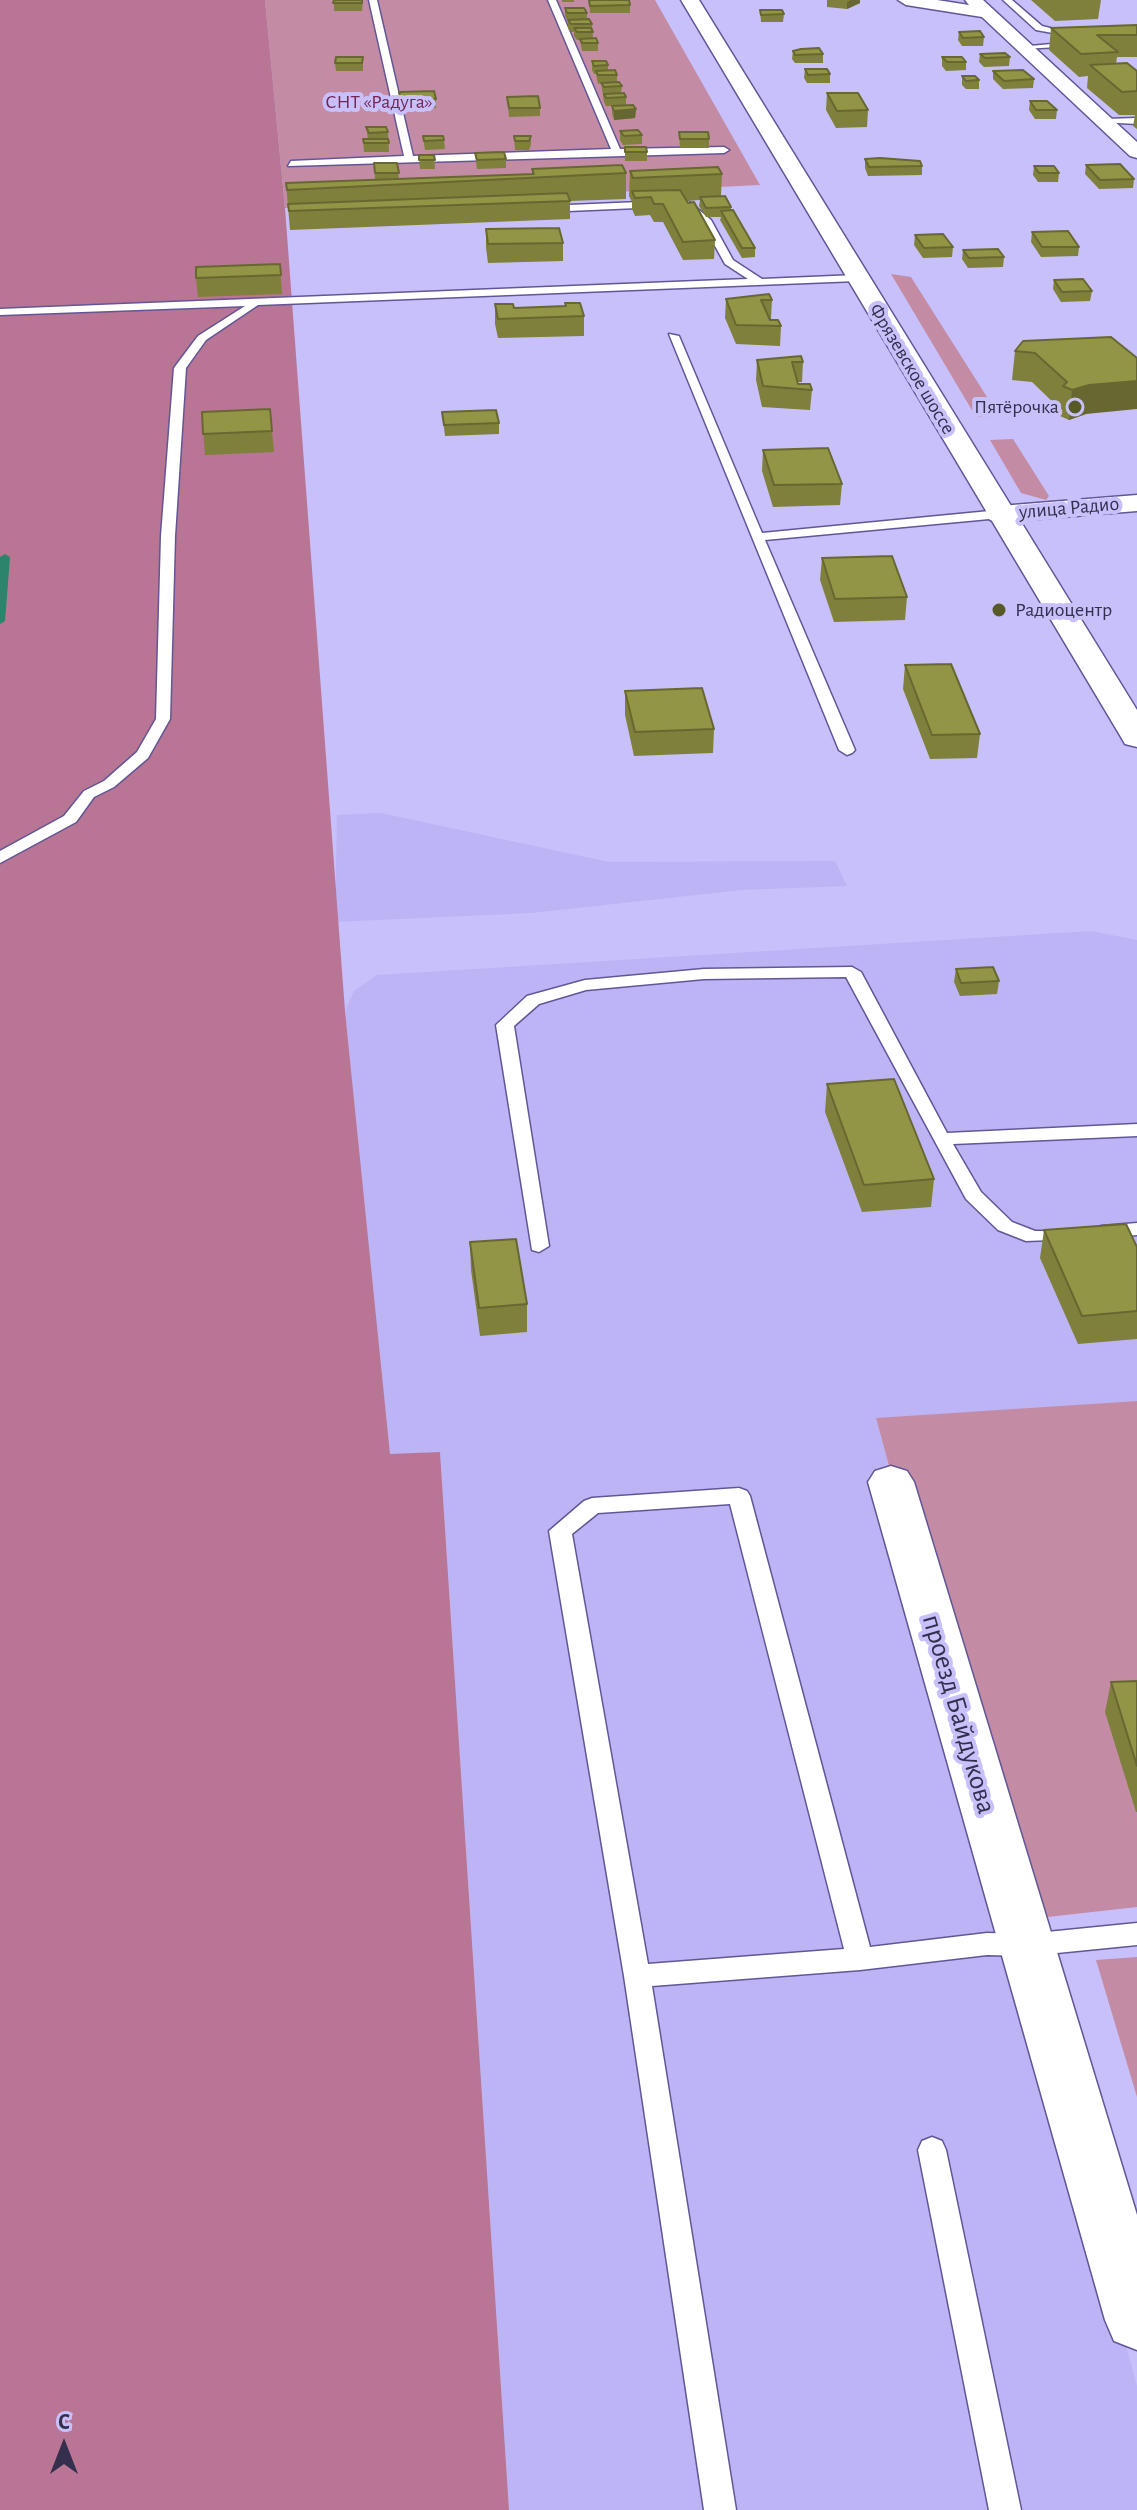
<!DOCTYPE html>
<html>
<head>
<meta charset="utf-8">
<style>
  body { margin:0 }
  #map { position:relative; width:1137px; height:2510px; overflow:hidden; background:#c8c0fb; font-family:"Alegreya Sans",sans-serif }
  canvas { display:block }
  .north { position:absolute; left:24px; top:2406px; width:80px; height:80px; -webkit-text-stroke:6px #c8c0fb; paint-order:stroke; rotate:0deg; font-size:22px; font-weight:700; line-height:32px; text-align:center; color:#332f4c }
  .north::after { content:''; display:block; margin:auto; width:28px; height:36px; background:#332f4c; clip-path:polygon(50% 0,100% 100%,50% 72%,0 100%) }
</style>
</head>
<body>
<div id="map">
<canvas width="1137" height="2510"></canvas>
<div class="north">С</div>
</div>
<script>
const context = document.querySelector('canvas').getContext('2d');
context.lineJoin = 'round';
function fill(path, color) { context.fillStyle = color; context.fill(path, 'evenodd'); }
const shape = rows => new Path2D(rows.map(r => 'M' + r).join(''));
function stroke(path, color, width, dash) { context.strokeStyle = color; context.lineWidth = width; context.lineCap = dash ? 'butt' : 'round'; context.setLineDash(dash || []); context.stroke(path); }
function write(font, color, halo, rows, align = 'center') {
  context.font = font + ' "Alegreya Sans",sans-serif'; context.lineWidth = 8; context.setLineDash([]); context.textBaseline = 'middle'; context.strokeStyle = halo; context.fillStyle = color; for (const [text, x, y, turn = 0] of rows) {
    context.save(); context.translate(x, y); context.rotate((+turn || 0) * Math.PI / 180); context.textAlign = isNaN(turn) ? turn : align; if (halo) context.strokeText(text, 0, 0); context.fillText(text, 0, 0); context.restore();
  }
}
const built = shape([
  [381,813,609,862,835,861,847,886,741,890,532,913,335,922,337,815],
  [1091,931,1137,940,1137,1401,876,1419,1137,2386,1137,2510,509,2510,440,1452,390,1455,345,1011,354,991,377,975]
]);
const green = shape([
  [265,0,655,0,760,185,285,208],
  [891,274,911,277,999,416,976,417],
  [1013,439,1049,496,1046,500,1021,493,990,440],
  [1137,1401,1137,1907,1012,1921,876,1418],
  [1137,1957,1137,2097,1096,1960]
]);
const forest = shape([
  [0,0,265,0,285,208,345,1011,390,1454,440,1452,509,2510,0,2510]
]);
const stream = shape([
  [5,554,10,557,5,621,0,624,0,557,5,554]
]);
const service = shape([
  [369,0,377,0,413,156,611,149,548,0,556,0,620,149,724,147,729,150,724,153,288,166,291,161,404,156,369,0],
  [1003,0,1012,0,1042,26,1079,35,1075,37,1036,30,1003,0],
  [1073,42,1076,46,1023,49,1019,47,1073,42],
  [1137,118,1137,124,1099,122,1104,119,1137,118],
  [687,200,711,220,733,260,762,279,857,275,862,278,857,281,258,305,206,340,186,368,175,536,170,719,148,758,114,787,94,797,76,822,0,863,0,851,64,816,84,791,104,781,137,752,156,719,161,536,174,368,198,336,245,306,0,315,0,309,748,279,725,264,703,224,691,217,684,206,545,212,540,209,545,206,687,200],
  [669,334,679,336,762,533,1000,510,1006,514,1000,518,765,540,855,750,852,753,847,755,839,750,669,334],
  [852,967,861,972,947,1133,1137,1124,1137,1136,953,1144,981,1192,1012,1222,1035,1231,1076,1231,1079,1235,1076,1239,1026,1241,998,1230,966,1199,846,977,704,979,586,990,539,1004,514,1026,549,1246,539,1252,532,1250,496,1025,527,996,585,980,704,969,852,967],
  [1137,1223,1137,1235,1101,1238,1091,1232,1101,1226,1137,1223],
  [739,1488,747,1491,750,1496,870,1947,987,1933,1027,1934,1137,1923,1137,1945,1027,1956,987,1955,860,1970,652,1986,736,2510,704,2510,624,1976,549,1531,584,1501,592,1498,739,1488],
  [730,1504,844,1949,648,1964,572,1534,598,1513,730,1504],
  [932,2137,942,2141,946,2150,1021,2510,989,2510,918,2150,922,2141,932,2137]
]);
const minor = shape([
  [898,0,937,0,969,5,965,0,983,0,1137,142,1137,158,1130,156,982,17,906,5,898,0],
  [891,1466,907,1471,914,1482,1137,2215,1137,2350,1114,2341,1105,2320,868,1482,875,1471,891,1466]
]);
const secondary = shape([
  [1137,495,1137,511,1000,522,990,520,986,514,990,508,1000,506,1137,495]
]);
const trunk = shape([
  [681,0,699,0,1137,710,1137,747,1125,744,1121,737,681,0]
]);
const wall = shape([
  [334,0,363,0,362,11,334,11],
  [562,0,574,0,574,2,562,2],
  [589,0,630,5,630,13,590,13],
  [827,0,860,0,860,3,847,9,827,7],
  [1031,0,1101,0,1098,19,1055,21],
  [565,8,587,13,587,19,592,24,593,38,598,43,598,51,582,51,580,40,577,40,574,36,574,32,571,32,568,28,568,21,565,16],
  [760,10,784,14,783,22,761,22],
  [1137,25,1137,57,1117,57,1116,64,1137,71,1137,129,1133,126,1135,115,1119,115,1087,88,1088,76,1079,77,1049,50,1051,28],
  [959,32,984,37,983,46,962,46,958,40],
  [793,51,823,54,823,63,795,63,792,59],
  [980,54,1010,57,1009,66,984,67,979,62],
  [363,57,363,71,336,71,335,63],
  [942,57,966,62,966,70,946,71,942,66],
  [592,61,608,65,608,71,617,75,617,82,622,86,621,93,626,97,626,105,636,109,635,118,614,120,612,114,612,106,606,106,604,102,601,83,598,84,596,74,594,74,592,70],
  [805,69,830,74,830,83,807,83,804,78],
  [993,71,1034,79,1033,88,1003,89,993,79],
  [962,76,979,80,979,89,966,89,962,85],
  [399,92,436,99,436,108,401,109],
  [827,93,868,110,867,127,836,128,826,110],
  [507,97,540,108,540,116,509,117],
  [1030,101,1057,110,1056,119,1035,119,1029,110],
  [366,127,388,132,389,152,364,152,363,139,368,139],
  [620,131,642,135,642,144,623,145,620,140],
  [679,132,709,139,709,148,680,148],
  [423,136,444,140,445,149,425,150],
  [514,136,531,136,531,145,529,150,515,150],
  [625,147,647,152,647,161,625,161],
  [475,153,506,159,506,168,477,169],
  [419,155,434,155,435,169,420,169],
  [865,159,922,166,922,175,868,176,865,168],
  [374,163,397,163,399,179,532,174,532,169,626,173,626,199,570,201,570,219,290,230,286,183,375,180],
  [1086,165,1134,179,1133,188,1099,189,1085,174],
  [1034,166,1059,173,1058,182,1038,182,1033,175],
  [630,171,722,174,721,196,731,207,731,210,755,248,755,257,742,258,720,220,721,217,706,217,699,206,700,200,686,201,715,240,714,259,683,260,663,222,654,222,650,215,635,216,632,209,632,202,629,196],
  [486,229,563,243,563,261,488,263,486,248],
  [1032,232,1079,247,1078,256,1041,257,1031,242],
  [915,235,953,247,952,257,923,258,914,245],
  [963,250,1004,257,1003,267,968,268,962,259],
  [280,264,282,294,198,297,196,278],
  [1054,280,1092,291,1090,301,1061,302,1053,289],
  [726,299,772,300,771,319,770,319,781,326,780,346,736,344,725,318],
  [495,304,514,308,565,306,584,316,584,336,498,338,495,324],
  [1111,337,1086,414,1069,420,1060,416,1060,409,1032,382,1012,380,1015,351],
  [757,360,803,362,802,382,798,382,798,384,812,390,810,410,762,407,756,380],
  [202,412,272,431,274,452,205,455],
  [442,412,499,423,499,434,445,436],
  [763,450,842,484,840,505,773,507,762,471],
  [822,558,907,597,905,620,834,622,820,580],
  [905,665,980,734,977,758,930,759,903,689],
  [625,691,714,729,713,753,634,756,625,715],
  [956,969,999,981,997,994,960,996,954,982],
  [827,1084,934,1179,931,1207,862,1212,825,1112],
  [1044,1230,1137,1247,1137,1339,1078,1344,1040,1258],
  [470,1242,527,1304,527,1332,480,1336,471,1270],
  [1137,1681,1137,1812,1136,1812,1105,1712,1111,1682]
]);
const shadedWall = shape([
  [851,0,860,0,860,3,847,9,847,2],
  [636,109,635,118,614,120,614,111],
  [1137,381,1137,409,1086,414,1069,420,1072,390,1089,385]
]);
const building = shape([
  [334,0,362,0,362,3,333,3,334,0],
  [589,0,629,0,630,5,590,6,589,0],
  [565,8,584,8,587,13,567,13,565,8],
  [760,10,782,10,784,14,761,15,760,10],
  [589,19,592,24,571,24,568,20,589,19],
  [1137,25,1137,35,1097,35,1118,52,1081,54,1051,28,1137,25],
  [574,28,591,28,593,32,577,32,574,28],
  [980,31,984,37,963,38,959,32,980,31],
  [596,38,598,43,582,43,580,39,596,38],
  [819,48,823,54,795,55,793,51,801,49,819,48],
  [1005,53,1010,57,985,58,980,54,1005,53],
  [336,57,363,57,362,63,335,63,336,57],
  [942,57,962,57,966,62,947,62,942,57],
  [592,61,606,61,608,65,594,66,592,61],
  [1127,63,1137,71,1137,91,1122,92,1090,65,1127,63],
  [805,69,827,69,830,74,808,75,805,69],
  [615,70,617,75,598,75,596,71,615,70],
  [1023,70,1034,79,1004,81,993,71,1023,70],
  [962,76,975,76,979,80,966,81,962,76],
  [619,82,622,86,604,87,601,83,619,82],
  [434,91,436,99,401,100,399,92,434,91],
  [624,93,626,97,606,98,604,94,624,93],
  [827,93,858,93,868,110,837,111,827,93],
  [538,96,540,108,509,108,507,97,538,96],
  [1030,101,1047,101,1057,110,1036,110,1030,101],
  [633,105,636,109,614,111,612,106,633,105],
  [366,127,386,127,388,132,369,133,366,127],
  [638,130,642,135,624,136,620,131,638,130],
  [679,132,708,132,709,139,680,139,679,132],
  [423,136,443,136,444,140,424,141,423,136],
  [514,136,531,136,529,141,515,141,514,136],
  [363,139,388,139,389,143,364,143,363,139],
  [625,147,646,147,647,152,625,152,625,147],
  [504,152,506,159,477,160,475,153,504,152],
  [419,155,434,155,435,160,419,160,419,155],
  [880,158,920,161,922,166,869,167,865,159,880,158],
  [374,163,397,163,399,173,375,173,374,163],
  [1120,164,1134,179,1100,180,1086,165,1120,164],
  [622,165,626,173,287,190,286,183,534,174,532,169,622,165],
  [1034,166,1054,166,1059,173,1039,173,1034,166],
  [718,167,722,174,633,178,630,171,718,167],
  [680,190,688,203,694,202,715,240,683,242,663,204,654,204,651,197,635,198,632,191,680,190],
  [567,193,570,201,289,211,288,204,567,193],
  [725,196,731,207,706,208,700,197,725,196],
  [733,210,755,248,742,248,721,211,733,210],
  [559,228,563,243,488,244,486,229,559,228],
  [1068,231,1079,247,1042,247,1032,232,1068,231],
  [943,234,953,247,924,248,915,235,943,234],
  [998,249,1004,257,969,258,963,250,998,249],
  [280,264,281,275,196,278,196,267,280,264],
  [1083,279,1092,291,1062,292,1054,280,1083,279],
  [769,294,772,300,761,300,770,320,778,320,781,326,736,325,726,299,769,294],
  [565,303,580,303,584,316,498,319,495,304,513,304,514,308,566,306,565,303],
  [1111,337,1137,358,1137,381,1089,385,1072,390,1063,386,1067,382,1035,353,1015,351,1023,341,1111,337],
  [801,356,803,362,792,362,798,384,810,384,812,390,763,386,757,360,801,356],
  [270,409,272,431,203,434,202,412,270,409],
  [496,410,499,423,444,425,442,412,496,410],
  [828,448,842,484,774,485,763,450,828,448],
  [892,556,907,597,835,599,822,558,892,556],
  [951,664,980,734,932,735,905,665,951,664],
  [702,688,714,729,635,732,625,691,702,688],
  [993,967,999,981,961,983,956,969,993,967],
  [894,1079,934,1179,864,1185,827,1084,894,1079],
  [1126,1224,1137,1247,1137,1311,1082,1316,1044,1230,1126,1224],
  [516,1239,527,1304,479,1308,470,1242,516,1239],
  [1137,1681,1137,1766,1111,1682,1137,1681]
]);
const markers = [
  [1075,407,8,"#575926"],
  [999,610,8,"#575926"]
];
const farParknames = [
  ["СНТ «Радуга»",379,102]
];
const farStreetnames = [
  ["Фрязевское шоссе",912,369,59],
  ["улица Радио",1069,508,-5]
];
const farPoinames = [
  ["Пятёрочка",1059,407],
  ["Радиоцентр",1015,610,"left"]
];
const nearStreetnames = [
  ["проезд Байдукова",959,1714,74]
];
fill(built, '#bdb4f5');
fill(green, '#c38ca4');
fill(forest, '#b87594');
fill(stream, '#2b846b');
stroke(service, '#625697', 3);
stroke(minor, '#625697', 3);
stroke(secondary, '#625697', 3);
stroke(trunk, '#625697', 3);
fill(service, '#fff');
fill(minor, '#fff');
fill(secondary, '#fff');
fill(trunk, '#fff');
fill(wall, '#7e803c');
fill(shadedWall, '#676831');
fill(building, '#939546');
stroke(building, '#676831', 2);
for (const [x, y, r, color] of markers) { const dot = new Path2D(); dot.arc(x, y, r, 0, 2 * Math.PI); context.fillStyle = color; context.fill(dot); stroke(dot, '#c8c0fb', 3); }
write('20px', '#762651', '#c8c0fb', farParknames);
write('20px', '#332f4c', '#c8c0fb', farStreetnames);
write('20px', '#332f4c', '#c8c0fb', farPoinames, 'right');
write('28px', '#332f4c', '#c8c0fb', nearStreetnames);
</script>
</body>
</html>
